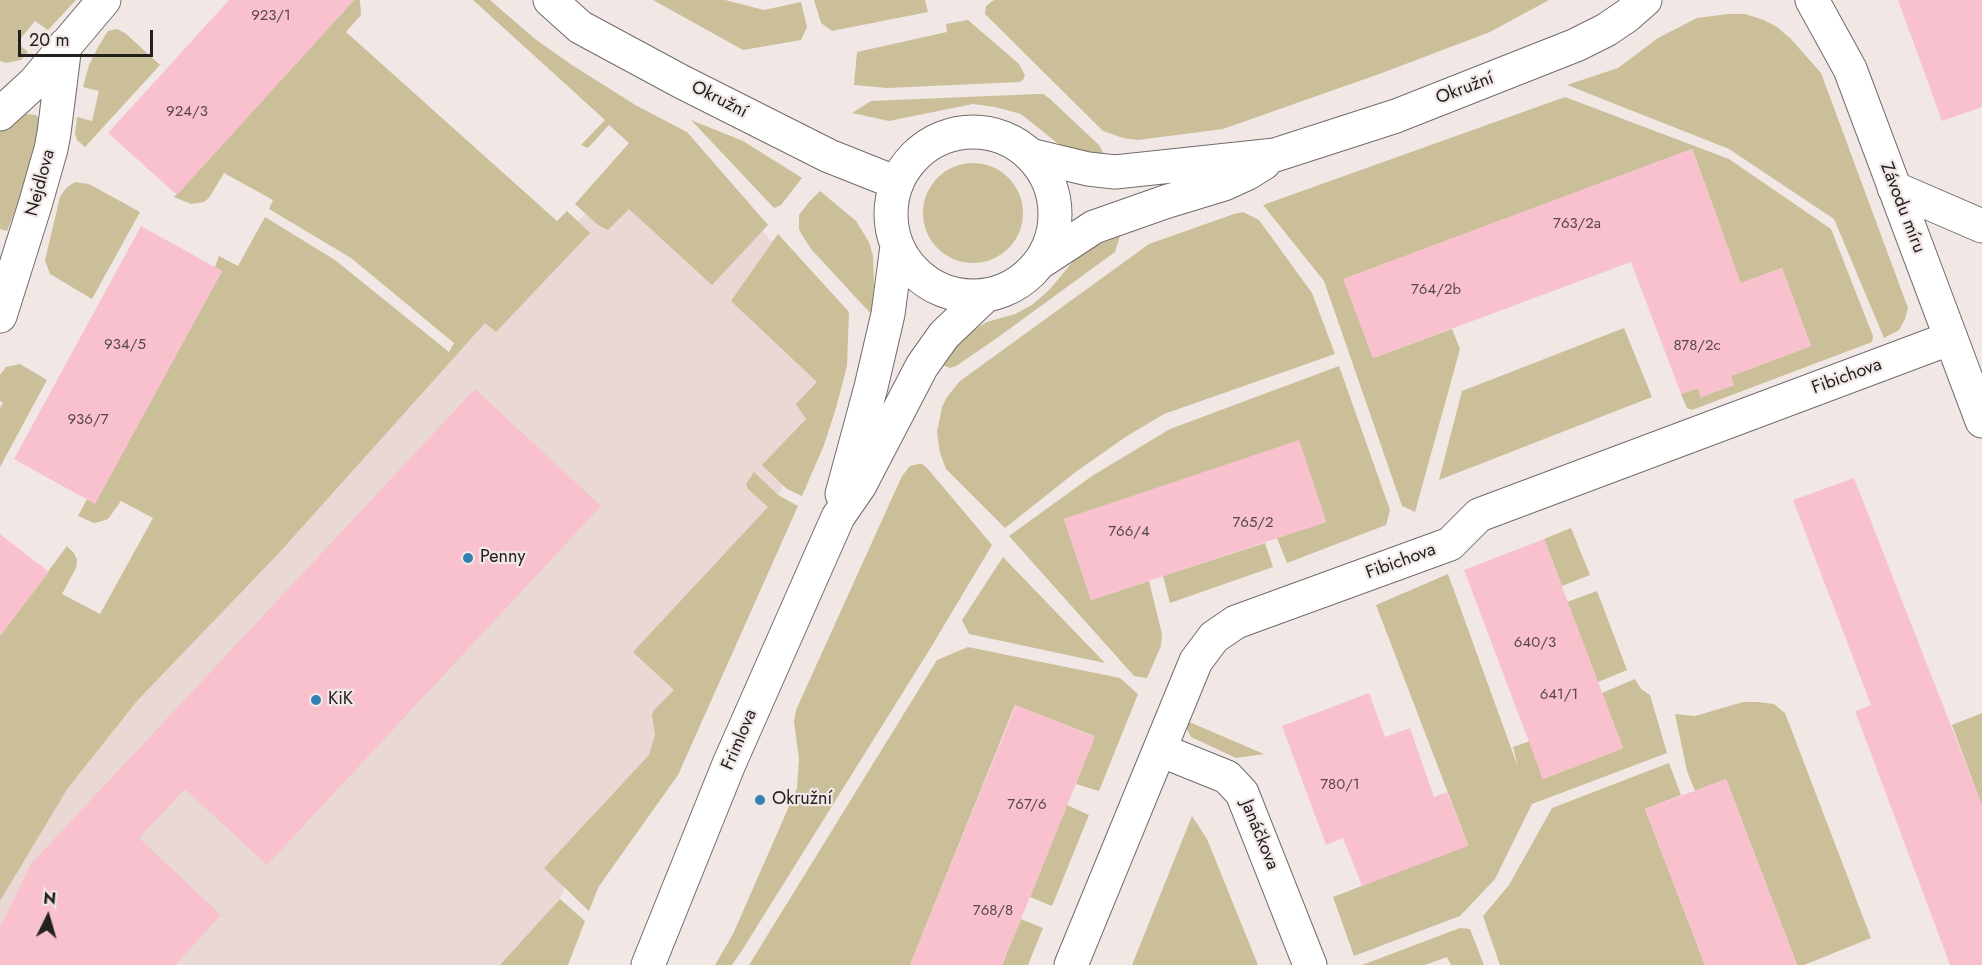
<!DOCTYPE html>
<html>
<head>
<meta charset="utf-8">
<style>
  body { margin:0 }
  #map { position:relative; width:1982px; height:965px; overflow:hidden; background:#f1e8e6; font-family:Jost,sans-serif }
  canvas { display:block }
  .north { position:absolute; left:18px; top:887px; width:60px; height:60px; -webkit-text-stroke:4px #f1e8e6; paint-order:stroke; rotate:5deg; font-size:16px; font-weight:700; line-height:24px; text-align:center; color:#232020 }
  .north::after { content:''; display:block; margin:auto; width:21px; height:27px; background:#232020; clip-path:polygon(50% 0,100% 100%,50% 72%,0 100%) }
  .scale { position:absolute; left:18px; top:30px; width:135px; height:27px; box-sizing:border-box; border:3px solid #232020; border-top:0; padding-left:8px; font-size:18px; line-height:21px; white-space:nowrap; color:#232020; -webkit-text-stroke:4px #f1e8e6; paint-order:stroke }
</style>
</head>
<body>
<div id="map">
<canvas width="1982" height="965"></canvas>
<div class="north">N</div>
<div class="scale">20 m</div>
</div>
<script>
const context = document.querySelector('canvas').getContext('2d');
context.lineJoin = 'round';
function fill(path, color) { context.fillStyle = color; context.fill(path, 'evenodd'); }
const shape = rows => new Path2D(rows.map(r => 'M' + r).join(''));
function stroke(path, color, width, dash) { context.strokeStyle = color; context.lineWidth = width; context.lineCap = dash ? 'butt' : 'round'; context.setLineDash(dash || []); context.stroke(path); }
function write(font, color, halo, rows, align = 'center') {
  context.font = font + ' Jost,sans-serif'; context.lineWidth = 4.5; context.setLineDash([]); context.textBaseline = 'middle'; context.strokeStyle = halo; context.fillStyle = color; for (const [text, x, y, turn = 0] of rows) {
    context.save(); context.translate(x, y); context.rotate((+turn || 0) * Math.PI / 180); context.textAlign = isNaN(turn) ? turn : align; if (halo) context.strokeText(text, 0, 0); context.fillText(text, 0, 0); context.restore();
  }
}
const built = shape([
  [611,186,736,204,849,322,804,447,778,495,654,760,571,872,533,965,0,965,0,901,68,788,137,701,279,553,446,365]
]);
const green = shape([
  [0,0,76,0,48,30,35,21,17,43,28,52,21,60,6,63,0,61],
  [354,0,360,0,361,15,346,32,557,221,567,211,590,233,496,332,485,323,279,553,137,701,68,788,0,901,0,636,67,546,74,553,77,560,76,568,62,594,100,614,153,518,121,501,108,519,99,522,94,523,78,516,87,499,95,503,222,271,215,267,219,256,238,266,265,217,335,260,449,352,454,343,351,258,269,209,273,200,224,173,209,198,204,202,191,204,174,197],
  [473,0,490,0,535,39,572,65,637,106,687,132,768,225,712,285,629,209,608,230,598,225,575,204,629,143,609,125,588,148,581,145,605,120],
  [653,0,725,0,764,10,801,2,807,27,801,40,743,50],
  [814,0,925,0,928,12,832,31,821,23],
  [994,0,1549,0,1490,32,1382,73,1223,129,1138,140,1123,138,1103,131,985,14,986,6],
  [1728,14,1745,14,1764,20,1777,27,1791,39,1821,73,1908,308,1905,319,1899,330,1884,338,1834,219,1729,149,1567,85,1618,68,1658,38,1697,18],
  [968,20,1019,64,1025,75,1023,80,1019,82,887,88,854,85,857,52,947,32,946,24],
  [117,29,125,33,160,65,85,147,77,140,75,134,77,117,92,121,99,91,83,87,89,65,98,47,108,31],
  [1037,94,1043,94,1049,98,1099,145,1105,156,1091,155,1061,146,1021,114,995,107,973,104,889,121,852,113,871,101],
  [1565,97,1729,159,1831,229,1873,336,1872,342,1692,410,1687,408,1681,394,1698,388,1701,397,1734,385,1731,376,1811,346,1782,268,1722,290,1721,228,1692,149,1344,279,1373,358,1452,329,1460,349,1415,512,1402,506,1324,281,1263,205],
  [20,113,36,115,40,120,42,142,7,231,0,229,0,131,11,118],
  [691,120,743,141,802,178,781,205,774,208],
  '923 213a50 50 0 1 1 100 0a50 50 0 1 1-100 0Z',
  [75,182,89,184,140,212,92,299,50,274,45,260,60,197,66,188],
  [820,191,856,221,869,242,873,256,874,286,871,314,811,249,799,230,799,215,809,202],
  [1243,212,1259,220,1312,293,1335,354,1164,414,1127,436,1077,471,1005,528,946,469,940,453,937,432,942,407,947,397,960,381,1149,244,1234,214],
  [778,234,849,312,847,366,836,408,824,445,802,496,787,489,762,465,806,419,796,404,817,382,731,301],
  [1120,236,1115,252,997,338,956,366,950,368,943,365,967,333,987,322,1015,314,1032,305,1050,289,1075,259,1094,246],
  [1624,328,1652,397,1439,480,1462,391],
  [20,364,47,380,0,467,0,408,3,403,0,401,0,375,6,367],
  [1339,366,1390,510,1386,525,1287,563,1277,538,1326,522,1299,441,1064,519,1091,600,1149,581,1162,634,1161,646,1147,678,1134,676,1009,536,1092,476,1170,429],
  [918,464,922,464,927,468,992,545,930,649,741,952,732,965,715,965,733,934,797,788,799,759,794,722,796,710,902,476,910,466],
  [754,472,778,495,798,506,678,775,609,872,598,888,589,911,544,868,649,755,655,735,652,715,654,710,674,690,633,652,768,507,748,489,746,484],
  [1571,528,1590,575,1562,586,1544,539],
  [1265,543,1273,567,1170,603,1163,576],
  [1003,557,1105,663,969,634,962,620],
  [1448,574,1518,767,1513,747,1530,741,1543,779,1623,748,1602,693,1635,679,1641,689,1650,695,1667,753,1532,804,1495,879,1460,916,1354,956,1333,897,1468,845,1376,605],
  [1597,591,1627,670,1598,682,1567,602],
  [968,647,1120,678,1138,694,1099,791,1076,784,1094,736,1015,705,910,965,749,965,937,660],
  [1743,702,1758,702,1774,704,1785,713,1871,938,1804,965,1797,965,1726,779,1695,791,1687,771,1675,714,1695,716],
  [1982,713,1982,806,1952,725],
  [1187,721,1264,754,1236,758,1191,737,1186,727],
  [1669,763,1681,795,1645,809,1705,965,1500,965,1483,916,1509,885,1552,808],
  [1067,805,1089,815,1052,906,1030,897],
  [1192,816,1207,839,1258,965,1132,965],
  [560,899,585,921,568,965,500,965],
  [1021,919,1043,928,1028,965,1002,965],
  [1460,928,1470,929,1484,965,1451,965,1447,957,1425,965,1362,965]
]);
const building = shape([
  [229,0,354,0,177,195,108,133],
  [1898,0,1982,0,1982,107,1942,121],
  [1692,149,1741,283,1782,268,1811,346,1731,376,1734,385,1701,397,1698,388,1681,394,1631,262,1373,358,1343,279],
  [141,226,222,271,95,504,14,459],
  [475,389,601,506,267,865,185,789,139,838,221,915,175,965,0,965,0,927,31,864],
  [1299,440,1326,522,1091,600,1064,519],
  [1854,478,1982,805,1982,965,1950,965,1855,711,1871,705,1793,500],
  [0,534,49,572,0,636],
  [1544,539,1623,748,1543,779,1464,570],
  [1369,693,1385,737,1410,728,1434,797,1447,792,1468,846,1362,886,1343,838,1326,845,1282,726],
  [1016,705,1095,737,1021,919,1002,965,910,965],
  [1726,779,1797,965,1705,965,1645,809]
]);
const minor = shape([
  [550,0,580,27,682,82,829,156,897,183],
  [1812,0,1850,69,1982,421],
  [0,114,34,83,104,0],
  [1894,188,1982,226],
  [0,316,35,205,51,149,54,133,65,45],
  [1160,750,1227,777,1242,793,1310,965],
  [1071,965,1196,661,1214,637,1236,622,1450,544,1479,515,1951,338]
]);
const secondary = shape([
  '891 214a82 82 0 1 1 164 0a82 82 0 1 1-164 0Z',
  [1030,155,1088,169,1115,172,1275,155,1396,116,1576,45,1606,30,1628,15,1645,0],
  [1039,263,1094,227,1165,202,1224,184,1248,173,1264,163],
  [842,494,871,387,888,314,897,246],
  [648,965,729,764,838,517,860,485,922,366,944,335,986,295]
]);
const markers = [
  [468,558,6,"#3480b3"],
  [316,700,6,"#3480b3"],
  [760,800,6,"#3480b3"]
];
const numberNames = [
  ["923/1",271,16],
  ["924/3",187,112],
  ["763/2a",1577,224],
  ["764/2b",1436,290],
  ["934/5",125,345],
  ["878/2c",1697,346],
  ["936/7",88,420],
  ["765/2",1253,523],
  ["766/4",1129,532],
  ["640/3",1535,643],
  ["641/1",1559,695],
  ["780/1",1340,785],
  ["767/6",1027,805],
  ["768/8",993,911]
];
const streetNames = [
  ["Okružní",1465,89,-21],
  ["Okružní",719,100,27],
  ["Nejdlova",41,183,-75],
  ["Závodu míru",1902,208,69],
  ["Fibichova",1847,377,-20],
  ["Fibichova",1401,562,-20],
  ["Frimlova",740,740,-67],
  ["Janáčkova",1259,835,68]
];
const poiNames = [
  ["Penny",480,558],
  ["KiK",328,700],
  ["Okružní",772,800]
];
fill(built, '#e9d8d4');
fill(green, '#cabf98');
fill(building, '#f9c1ce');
stroke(minor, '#736b69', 35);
stroke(secondary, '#736b69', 35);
stroke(minor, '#fff', 33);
stroke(secondary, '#fff', 33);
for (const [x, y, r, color] of markers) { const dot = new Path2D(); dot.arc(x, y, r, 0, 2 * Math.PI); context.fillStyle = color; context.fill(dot); stroke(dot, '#f1e8e6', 2); }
write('15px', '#58484c', null, numberNames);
write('18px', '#232020', '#f1e8e6', streetNames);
write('18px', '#232020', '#f1e8e6', poiNames, 'left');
</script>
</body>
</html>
